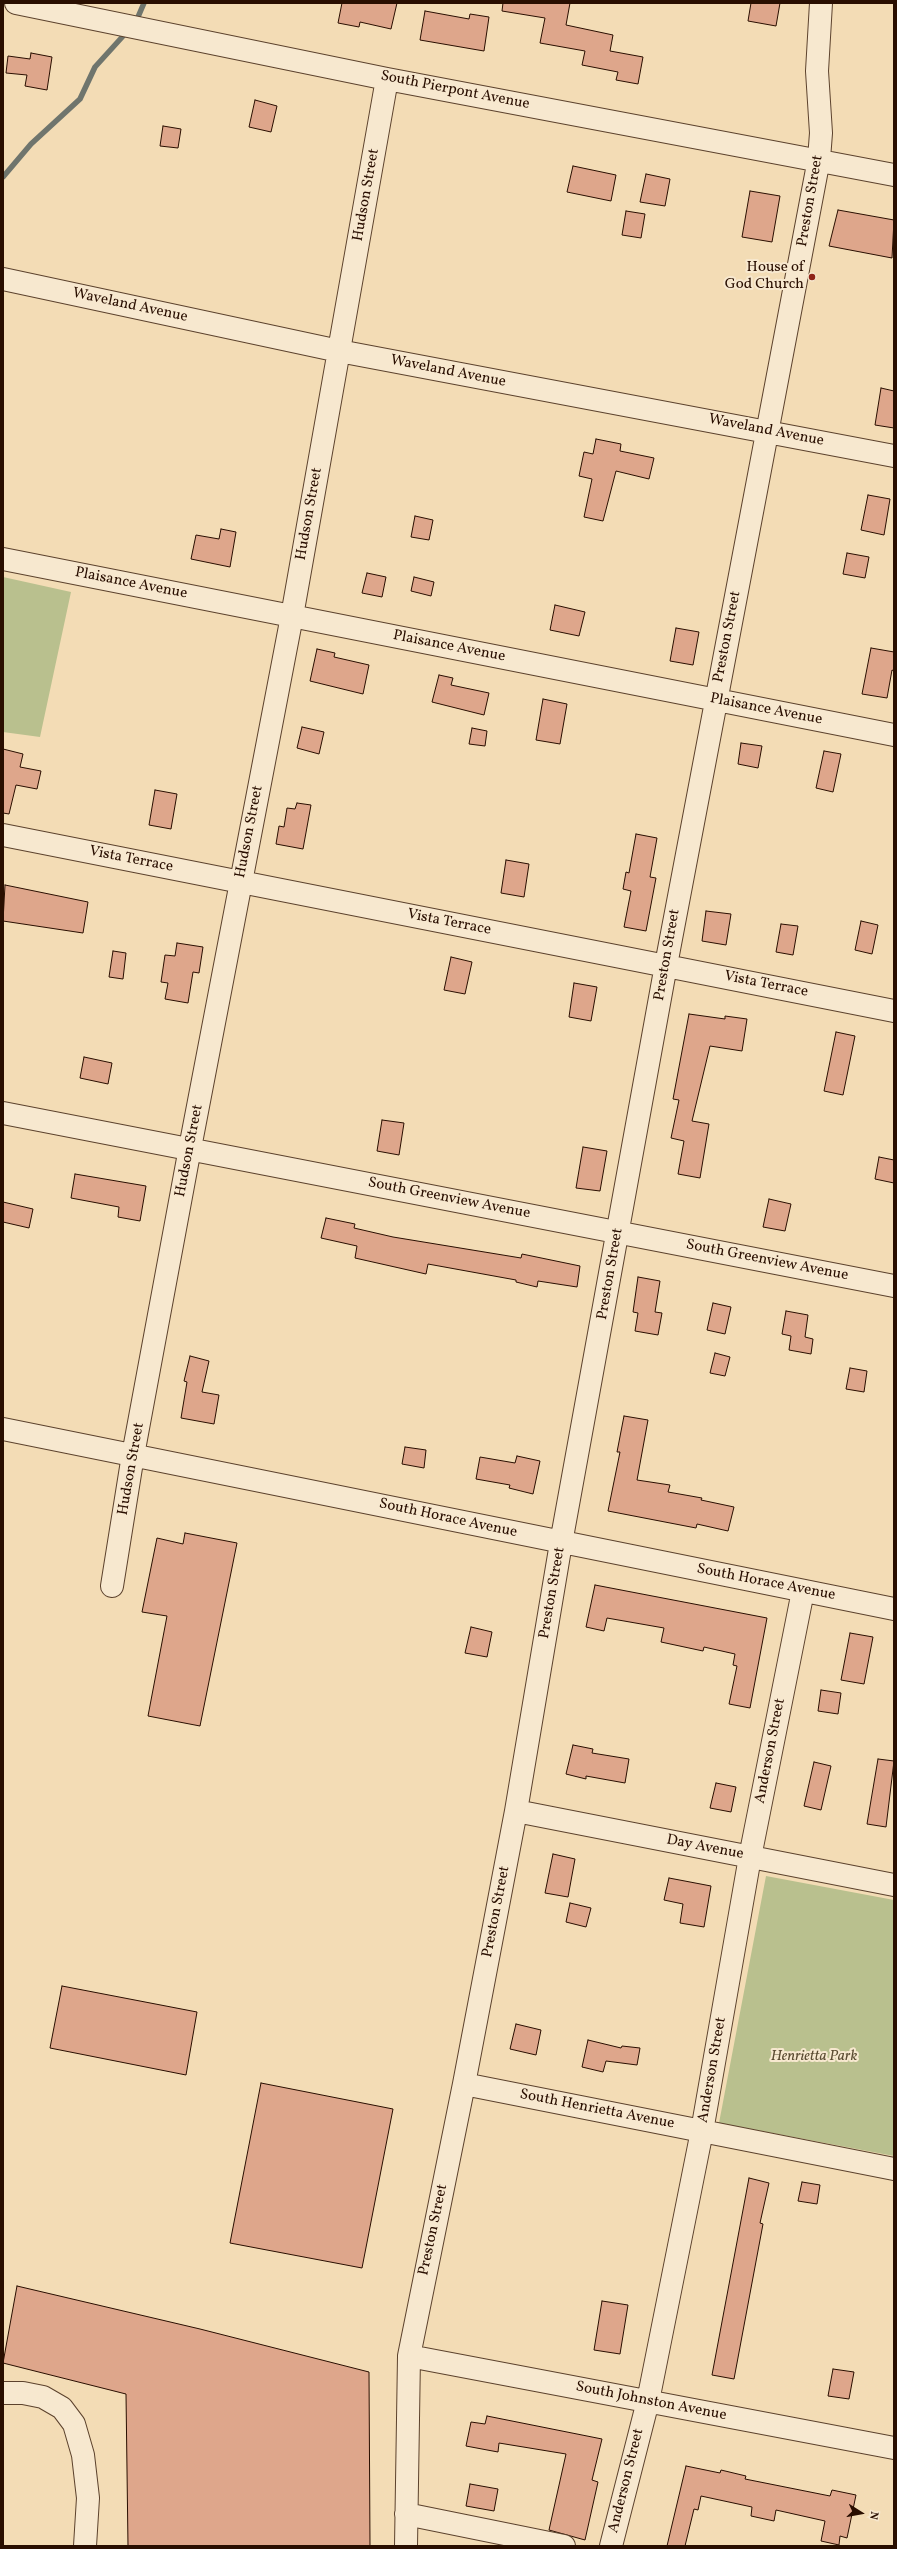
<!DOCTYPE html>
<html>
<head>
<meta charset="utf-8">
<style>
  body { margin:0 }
  #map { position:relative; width:897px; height:2549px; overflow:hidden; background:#f3dcb5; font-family:Vollkorn,serif }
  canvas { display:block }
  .frame { position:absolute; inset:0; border:4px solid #290e00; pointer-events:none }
  .north { position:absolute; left:841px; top:2493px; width:40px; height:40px; -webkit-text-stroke:3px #f7e8cf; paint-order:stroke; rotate:101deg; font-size:11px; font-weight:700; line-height:16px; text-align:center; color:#290e00 }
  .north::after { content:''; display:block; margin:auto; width:14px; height:18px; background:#290e00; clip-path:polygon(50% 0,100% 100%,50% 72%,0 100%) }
</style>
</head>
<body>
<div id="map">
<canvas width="897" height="2549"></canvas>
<div class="frame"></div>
<div class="north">N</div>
</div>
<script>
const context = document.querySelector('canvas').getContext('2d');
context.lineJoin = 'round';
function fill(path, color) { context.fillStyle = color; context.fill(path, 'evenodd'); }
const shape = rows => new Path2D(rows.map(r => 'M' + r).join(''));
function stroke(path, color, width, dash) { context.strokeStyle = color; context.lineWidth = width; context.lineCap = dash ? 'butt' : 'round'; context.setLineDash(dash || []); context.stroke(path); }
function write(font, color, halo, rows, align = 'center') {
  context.font = font + ' Vollkorn,serif'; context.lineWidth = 4; context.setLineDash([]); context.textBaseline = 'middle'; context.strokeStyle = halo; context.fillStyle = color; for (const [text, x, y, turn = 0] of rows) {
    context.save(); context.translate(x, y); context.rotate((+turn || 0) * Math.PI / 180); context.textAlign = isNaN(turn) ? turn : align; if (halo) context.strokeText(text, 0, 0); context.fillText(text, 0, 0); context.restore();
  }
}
const green = shape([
  [3,577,71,592,40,737,3,732],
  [766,1876,894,1900,894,2156,719,2123]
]);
const stream = shape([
  [138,17,144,3],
  [3,177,31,144,80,99,95,67,124,35]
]);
const building = shape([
  [342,3,397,3,391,29,360,22,359,27,338,23,342,3],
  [503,3,570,3,566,25,613,35,610,51,643,57,638,84,616,80,618,72,582,65,585,51,540,43,545,18,502,11,503,3],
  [751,3,780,3,776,26,748,21,751,3],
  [425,11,469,19,470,14,489,17,484,51,420,40,425,11],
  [31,53,52,57,47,90,25,86,27,75,6,73,8,56,30,59,31,53],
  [255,100,277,106,271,132,249,127,255,100],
  [163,126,181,129,178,148,160,146,163,126],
  [573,166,616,175,611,201,567,192,573,166],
  [646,174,670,179,665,206,640,202,646,174],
  [750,191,780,196,772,242,742,237,750,191],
  [838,210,894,220,892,258,829,246,838,210],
  [626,211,645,214,641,238,622,235,626,211],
  [881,388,894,391,894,428,875,425,881,388],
  [596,439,621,444,620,451,654,458,649,479,616,471,603,521,584,517,592,479,579,476,584,452,593,454,596,439],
  [868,495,890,499,884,535,861,530,868,495],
  [415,516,433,520,429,540,411,537,415,516],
  [221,529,236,532,230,567,191,559,196,535,219,539,221,529],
  [847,553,869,557,865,578,843,574,847,553],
  [367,573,386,577,382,597,362,593,367,573],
  [414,577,434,582,431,596,411,591,414,577],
  [555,605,585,612,579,636,550,630,555,605],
  [676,628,699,632,693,665,670,661,676,628],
  [871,648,894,652,894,671,892,670,887,698,862,694,871,648],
  [317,649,335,653,334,657,369,665,363,694,310,681,317,649],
  [439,675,453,678,451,685,489,693,484,715,432,702,439,675],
  [543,699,567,704,560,744,536,740,543,699],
  [302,727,324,732,319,754,297,748,302,727],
  [472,728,487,731,485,746,469,744,472,728],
  [741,743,762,746,758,768,738,764,741,743],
  [3,749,23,754,20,767,41,771,37,789,16,785,9,814,3,813,3,749],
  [824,751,841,754,833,792,816,788,824,751],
  [155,790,177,794,171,829,149,825,155,790],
  [297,803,311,805,303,849,276,844,279,826,284,827,287,808,295,809,297,803],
  [636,834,657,838,650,877,656,878,646,931,624,927,631,891,623,889,626,872,629,873,636,834],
  [506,860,529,864,524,897,501,893,506,860],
  [5,885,88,902,83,933,3,921,5,885],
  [706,911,731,914,726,945,702,941,706,911],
  [861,921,878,925,872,954,855,950,861,921],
  [781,924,798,926,793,955,776,952,781,924],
  [177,943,203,947,199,973,193,972,188,1003,165,999,168,983,161,982,165,955,175,956,177,943],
  [113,951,126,953,123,979,109,977,113,951],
  [451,957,472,962,465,994,444,990,451,957],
  [574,983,597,987,591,1021,569,1017,574,983],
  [689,1014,725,1019,725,1016,747,1019,742,1051,710,1046,692,1121,709,1124,700,1178,678,1174,684,1141,671,1138,679,1100,673,1099,689,1014],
  [836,1032,855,1036,843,1095,824,1091,836,1032],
  [84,1057,112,1063,108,1084,80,1078,84,1057],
  [382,1120,404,1123,399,1155,377,1151,382,1120],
  [583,1147,607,1151,600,1191,576,1188,583,1147],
  [879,1157,894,1160,894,1183,875,1179,879,1157],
  [75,1174,146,1186,140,1221,118,1217,119,1207,71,1198,75,1174],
  [769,1199,791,1204,785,1231,763,1227,769,1199],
  [3,1202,33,1209,29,1228,3,1222,3,1202],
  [326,1218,355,1224,354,1228,393,1237,521,1258,522,1254,580,1266,577,1287,538,1281,537,1287,516,1282,516,1280,428,1264,426,1274,355,1258,357,1246,321,1238,326,1218],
  [638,1277,660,1281,655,1312,662,1313,658,1335,635,1331,638,1313,633,1312,638,1277],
  [713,1303,731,1307,725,1334,707,1330,713,1303],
  [786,1311,808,1315,805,1337,813,1339,811,1354,789,1350,791,1336,782,1334,786,1311],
  [715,1353,730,1357,725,1376,710,1373,715,1353],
  [190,1356,209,1361,202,1392,219,1395,214,1424,181,1418,187,1382,184,1381,190,1356],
  [850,1368,867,1371,864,1392,846,1389,850,1368],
  [624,1416,648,1420,637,1480,670,1485,668,1492,702,1498,701,1500,734,1507,728,1531,697,1524,696,1528,608,1511,620,1452,617,1452,624,1416],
  [405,1447,426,1450,424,1468,402,1464,405,1447],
  [517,1456,540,1461,533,1494,509,1488,510,1485,476,1479,480,1457,515,1463,517,1456],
  [185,1533,237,1543,200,1726,148,1716,167,1616,142,1612,157,1538,183,1544,185,1533],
  [595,1585,767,1618,750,1708,729,1704,737,1666,733,1665,735,1654,704,1647,703,1651,661,1642,664,1628,607,1618,604,1631,586,1627,595,1585],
  [471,1627,492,1632,487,1657,465,1653,471,1627],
  [850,1633,873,1637,864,1684,841,1680,850,1633],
  [821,1690,841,1693,838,1714,818,1711,821,1690],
  [573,1745,593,1749,592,1753,629,1759,625,1783,586,1776,586,1779,566,1774,573,1745],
  [878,1759,894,1761,886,1827,867,1824,878,1759],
  [814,1762,831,1766,821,1810,804,1806,814,1762],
  [716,1783,736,1787,731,1812,710,1808,716,1783],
  [553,1854,575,1859,568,1897,545,1893,553,1854],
  [669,1878,711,1886,704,1927,680,1923,683,1904,664,1900,669,1878],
  [570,1903,591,1908,586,1927,566,1922,570,1903],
  [62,1986,197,2012,186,2075,50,2048,62,1986],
  [516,2024,541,2030,536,2055,510,2049,516,2024],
  [588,2040,621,2048,622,2046,640,2048,637,2065,606,2061,603,2072,582,2067,588,2040],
  [261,2083,393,2109,362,2268,230,2243,261,2083],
  [749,2178,769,2183,760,2223,763,2224,734,2379,712,2375,749,2178],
  [802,2182,820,2185,817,2204,798,2201,802,2182],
  [17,2286,200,2329,369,2372,370,2546,128,2546,126,2394,3,2363,17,2286],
  [602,2301,628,2305,620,2354,594,2350,602,2301],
  [833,2369,854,2372,849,2399,828,2396,833,2369],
  [487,2416,602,2439,592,2480,598,2482,585,2540,549,2530,566,2454,499,2443,498,2452,466,2446,471,2422,485,2424,487,2416],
  [686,2466,720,2473,721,2470,746,2476,745,2479,830,2496,832,2490,856,2495,847,2538,840,2536,839,2545,821,2541,825,2521,776,2510,774,2521,751,2516,752,2507,701,2496,698,2510,694,2509,685,2546,667,2546,686,2466],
  [470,2484,498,2489,494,2511,466,2506,470,2484]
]);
const minor = shape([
  [16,3,387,79,894,175],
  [3,279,339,351,894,456],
  [3,559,894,735],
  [3,835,894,1011],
  [3,1113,894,1286],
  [3,1429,894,1609],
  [112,1586,133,1455,190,1148,292,616,387,79],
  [516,1811,894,1885],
  [464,2084,894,2169],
  [409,2356,894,2448],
  [3,2393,23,2393,43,2397,62,2408,74,2424,83,2455,88,2498,85,2546],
  [406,2514,564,2546],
  [406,2546,409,2356,464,2084,516,1811,561,1543,666,965,819,159,821,133,817,71,821,3],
  [611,2546,648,2401,702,2131,750,1857,803,1591]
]);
const markers = [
  [812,277,4,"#8f2418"]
];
const streetNames = [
  ["South Pierpont Avenue",455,91,11],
  ["Hudson Street",367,195,-80],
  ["Preston Street",811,201,-80],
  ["Waveland Avenue",130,306,12],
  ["Waveland Avenue",448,372,11],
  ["Waveland Avenue",766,431,11],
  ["Hudson Street",310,514,-80],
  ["Plaisance Avenue",131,584,11],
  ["Preston Street",728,637,-79],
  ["Plaisance Avenue",449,647,11],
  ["Plaisance Avenue",766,710,11],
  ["Hudson Street",250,832,-79],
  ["Vista Terrace",131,860,11],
  ["Vista Terrace",449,923,11],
  ["Preston Street",668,955,-80],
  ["Vista Terrace",766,985,11],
  ["Hudson Street",190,1151,-79],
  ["South Greenview Avenue",449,1199,11],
  ["South Greenview Avenue",767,1261,11],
  ["Preston Street",611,1274,-80],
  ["Hudson Street",132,1469,-80],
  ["South Horace Avenue",448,1519,12],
  ["South Horace Avenue",766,1583,11],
  ["Preston Street",553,1593,-80],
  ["Anderson Street",771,1751,-79],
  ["Day Avenue",705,1848,11],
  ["Preston Street",497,1912,-79],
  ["Anderson Street",713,2070,-80],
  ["South Henrietta Avenue",597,2110,11],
  ["Preston Street",434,2230,-78],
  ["South Johnston Avenue",651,2402,11],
  ["Anderson Street",627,2481,-76]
];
const poiNames = [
  ["House of",804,268],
  ["God Church",804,285]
];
const parkNames = [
  ["Henrietta Park",814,2057]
];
fill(green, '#b9c08e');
stroke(stream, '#6f756d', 5.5);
fill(building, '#dea68b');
stroke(building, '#290e00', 1);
stroke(minor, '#5c422d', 24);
stroke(minor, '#f7e8cf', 22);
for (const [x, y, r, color] of markers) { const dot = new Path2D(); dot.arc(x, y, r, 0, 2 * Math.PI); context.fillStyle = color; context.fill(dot); stroke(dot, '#f7e8cf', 1.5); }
write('15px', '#290e00', '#f7e8cf', streetNames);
write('15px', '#290e00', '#f7e8cf', poiNames, 'right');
write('italic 15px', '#5b4c32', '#f7e8cf', parkNames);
</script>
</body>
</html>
